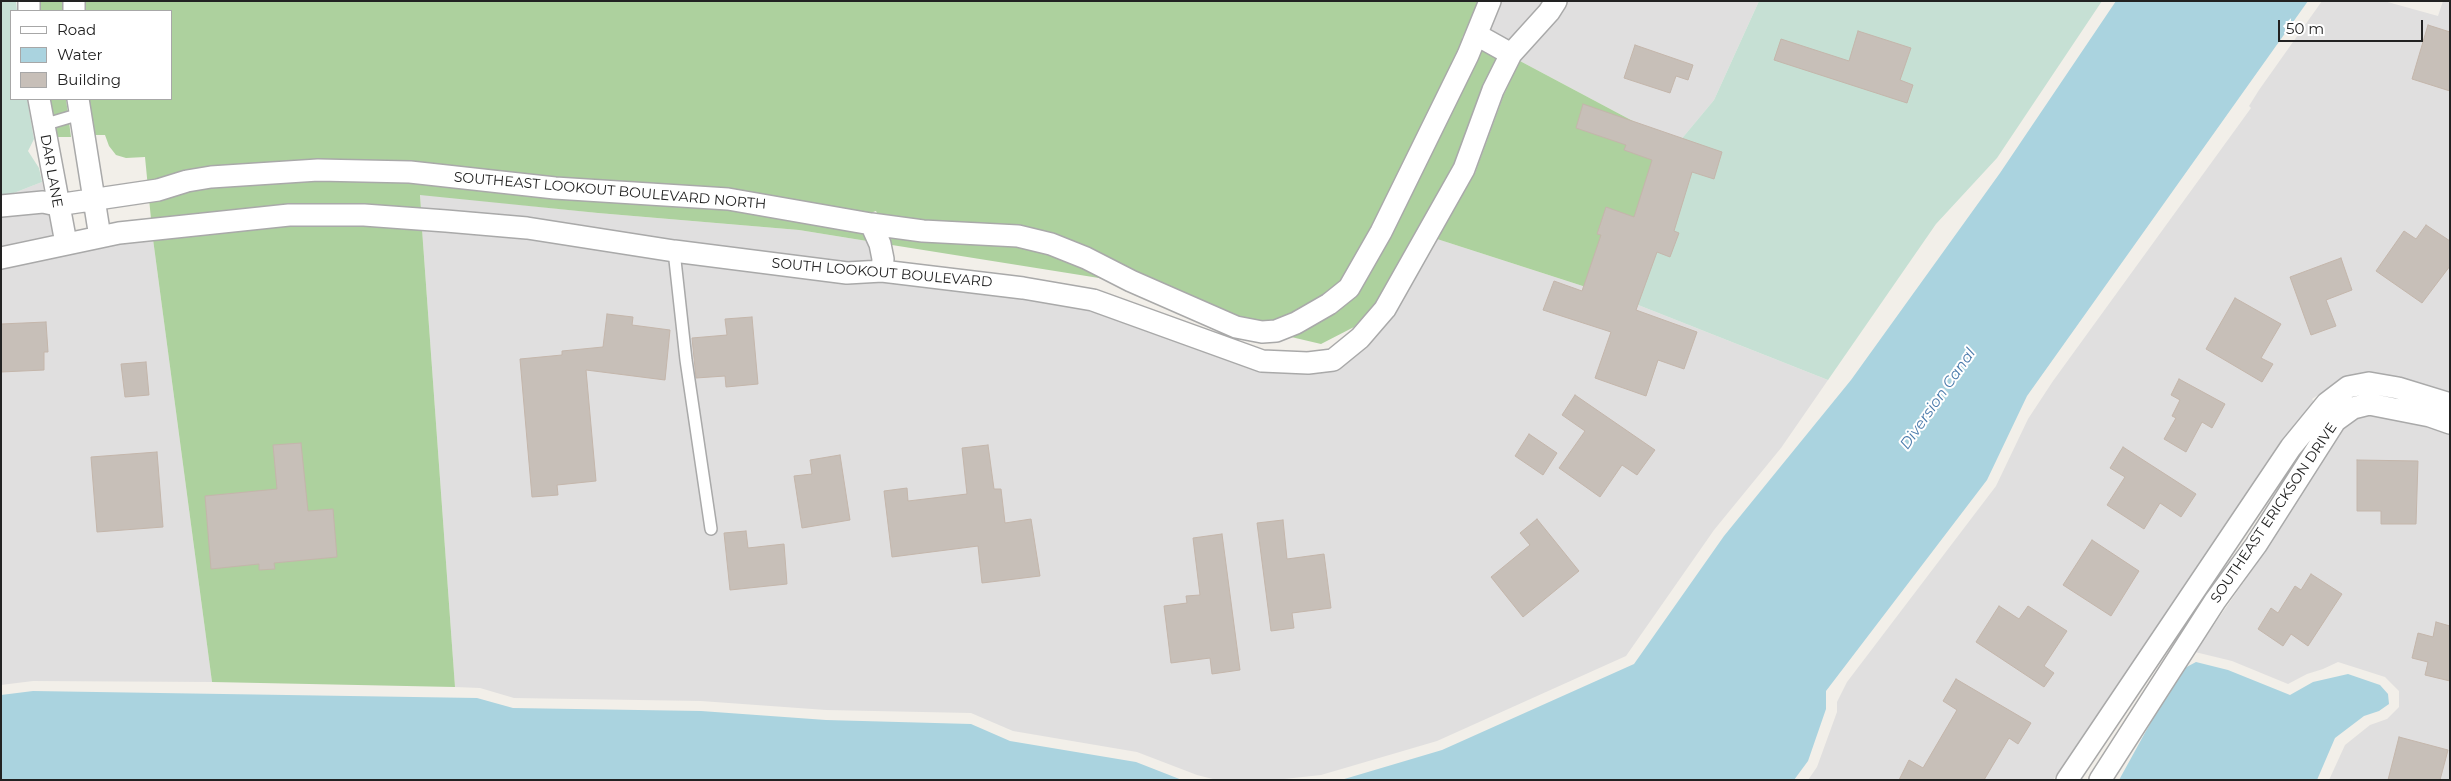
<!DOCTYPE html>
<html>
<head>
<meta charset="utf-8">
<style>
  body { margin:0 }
  #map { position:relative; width:2451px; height:781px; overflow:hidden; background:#f2efe9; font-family:Montserrat,sans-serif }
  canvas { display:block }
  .frame { position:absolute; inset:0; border:2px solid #222; pointer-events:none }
  .legend { position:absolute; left:10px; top:10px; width:162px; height:90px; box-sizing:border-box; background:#fff; border:1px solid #a7a7a7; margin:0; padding:6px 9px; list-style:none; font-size:15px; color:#222 }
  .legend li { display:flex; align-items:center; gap:10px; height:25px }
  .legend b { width:25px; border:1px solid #a7a7a7 }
  .scale { position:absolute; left:2278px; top:20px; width:145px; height:22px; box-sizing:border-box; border:2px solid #222; border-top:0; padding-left:6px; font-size:15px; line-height:18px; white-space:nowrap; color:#222; -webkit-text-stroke:4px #fff; paint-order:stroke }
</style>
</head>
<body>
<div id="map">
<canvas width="2451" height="781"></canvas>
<div class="frame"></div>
<ul class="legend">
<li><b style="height:6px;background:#fff"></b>Road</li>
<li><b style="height:14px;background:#aad3df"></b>Water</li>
<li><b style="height:14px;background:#c7bfb8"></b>Building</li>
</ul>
<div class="scale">50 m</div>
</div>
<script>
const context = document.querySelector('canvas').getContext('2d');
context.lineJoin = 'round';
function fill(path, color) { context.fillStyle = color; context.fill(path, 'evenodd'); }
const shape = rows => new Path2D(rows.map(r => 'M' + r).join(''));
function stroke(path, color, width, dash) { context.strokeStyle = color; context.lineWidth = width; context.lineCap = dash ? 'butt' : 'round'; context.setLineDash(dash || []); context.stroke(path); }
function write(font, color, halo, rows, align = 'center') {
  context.font = font + ' Montserrat,sans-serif'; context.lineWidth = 4; context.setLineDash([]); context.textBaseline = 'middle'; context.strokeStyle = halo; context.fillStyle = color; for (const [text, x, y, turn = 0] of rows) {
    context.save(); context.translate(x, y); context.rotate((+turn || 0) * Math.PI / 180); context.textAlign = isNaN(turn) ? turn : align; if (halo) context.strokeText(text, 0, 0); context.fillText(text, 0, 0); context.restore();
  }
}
const residential = shape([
  [1482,1,1759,1,1714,100,1659,166,1661,136,1520,61,1526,49,1478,24],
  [2322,1,2384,1,2438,16,2443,1,2450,1,2450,393,2345,377,2312,399,2314,402,2281,441,2053,780,1808,780,1817,767,1837,712,1837,702,1847,682,1996,486,2028,419,2053,381,2251,108,2249,106,2259,90],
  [42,182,57,255,153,239,212,682,33,681,1,685,1,198],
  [420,194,598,213,799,230,867,241,872,261,847,262,421,209],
  [422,229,526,239,1022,297,1091,310,1259,371,1340,367,1369,344,1395,314,1437,239,1623,299,1828,380,1781,448,1714,530,1626,656,1437,741,1321,775,1275,780,1217,780,1197,775,1137,752,1013,731,971,713,826,710,701,701,514,698,480,688,455,687],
  [2370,414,2428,426,2450,434,2450,780,2329,780,2345,745,2370,725,2387,719,2399,707,2399,691,2385,677,2338,662,2323,669,2307,674,2288,684,2232,661,2195,652,2266,550,2344,428,2358,417]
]);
const forest = shape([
  [40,1,63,1,63,11,40,11],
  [86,1,1482,1,1462,38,1497,57,1483,87,1454,164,1376,303,1354,327,1321,344,1287,336,1287,322,1265,321,1264,329,1200,307,1099,278,892,245,876,211,856,218,867,241,799,230,598,213,420,195,421,209,151,219,145,157,126,158,116,155,109,146,105,135,93,135,89,99,171,99,171,11,85,11],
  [1520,61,1661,136,1623,299,1437,239,1475,173,1504,94],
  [50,99,66,99,71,137,56,137],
  [291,225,364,225,422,229,455,687,212,682,153,239]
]);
const wetland = shape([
  [1,1,16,1,17,11,11,11,11,99,27,99,34,139,28,151,39,168,42,182,1,198],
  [1759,1,2102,1,1997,158,1936,224,1828,380,1623,299,1659,166,1714,100]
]);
const water = shape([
  [2116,1,2308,1,2027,396,1987,480,1826,691,1826,709,1808,761,1794,780,1341,780,1442,750,1634,664,1724,536,1851,380,2000,173],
  [2196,662,2228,670,2290,695,2313,682,2348,674,2380,685,2388,694,2389,704,2379,711,2364,716,2335,738,2317,780,2119,780,2179,671],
  [33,691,477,698,513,708,701,711,826,720,971,724,1010,741,1136,762,1182,780,1,780,1,695]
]);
const building = shape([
  [2428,25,2450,32,2450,91,2412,79,2428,25],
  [1858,31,1911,48,1900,80,1913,85,1907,103,1774,60,1781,39,1849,61,1858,31],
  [1635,45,1693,65,1688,80,1676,76,1670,93,1624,78,1635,45],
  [1583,104,1722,152,1714,179,1692,172,1674,231,1679,233,1670,257,1657,252,1636,310,1697,332,1684,369,1658,360,1646,396,1595,378,1611,332,1543,310,1554,281,1582,291,1601,235,1597,234,1606,207,1634,217,1652,160,1624,150,1626,145,1576,128,1583,104],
  [2426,225,2450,241,2450,266,2422,303,2376,271,2404,231,2416,239,2426,225],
  [2341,258,2352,290,2326,300,2336,326,2311,335,2290,277,2341,258],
  [2235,298,2281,324,2261,358,2273,364,2262,382,2206,349,2235,298],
  [607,314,633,317,632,325,670,330,665,380,586,370,596,481,557,485,558,495,532,497,520,359,562,355,562,351,603,347,607,314],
  [752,317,758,384,726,387,725,376,696,378,692,338,727,335,725,319,752,317],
  [46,322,48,352,44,352,44,370,1,372,1,324,46,322],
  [146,362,149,395,125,397,121,364,146,362],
  [2179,379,2225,404,2212,428,2202,422,2186,452,2164,439,2176,418,2172,416,2180,400,2171,395,2179,379],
  [1575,395,1655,450,1637,475,1622,465,1600,497,1559,468,1585,431,1562,415,1575,395],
  [1529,434,1557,453,1543,475,1515,456,1529,434],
  [301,443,308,511,333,509,337,557,274,563,275,569,259,570,259,564,211,569,205,496,277,489,273,445,301,443],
  [988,445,994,489,1001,489,1005,523,1031,519,1040,576,982,583,978,546,892,557,884,491,907,488,908,501,967,494,962,448,988,445],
  [2123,447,2196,494,2181,517,2160,503,2144,529,2107,505,2125,477,2110,468,2123,447],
  [157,452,163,527,97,532,91,457,157,452],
  [840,455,850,520,802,528,794,476,812,474,810,460,840,455],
  [2357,460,2418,461,2416,524,2381,524,2381,511,2357,511,2357,460],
  [1537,519,1579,571,1523,617,1491,577,1530,545,1520,533,1537,519],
  [1283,520,1287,559,1324,554,1331,608,1292,613,1294,628,1271,631,1257,523,1283,520],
  [746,531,748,548,784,544,787,584,730,590,724,533,746,531],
  [1222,534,1240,670,1212,674,1210,658,1171,663,1164,606,1187,603,1186,596,1200,595,1193,538,1222,534],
  [2092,540,2139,571,2111,616,2063,585,2092,540],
  [2311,574,2342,594,2308,646,2291,634,2283,646,2258,629,2271,608,2278,613,2295,586,2301,590,2311,574],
  [1999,606,2019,619,2028,606,2067,631,2044,666,2054,673,2044,687,1976,642,1999,606],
  [2436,622,2450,626,2450,681,2425,675,2428,662,2412,658,2418,633,2433,637,2436,622],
  [1956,679,2031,723,2018,744,2009,738,1984,780,1899,780,1909,760,1923,768,1957,710,1943,701,1956,679],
  [2399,737,2448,750,2440,780,2388,780,2399,737]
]);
const service = shape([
  [43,125,80,114],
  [674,251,686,360,711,529]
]);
const minor = shape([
  [29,1,29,11],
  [74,11,74,1],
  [1477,35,1511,54],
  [39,99,66,243],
  [78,99,100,237],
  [1,206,43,202,57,205,158,190,187,181,211,177,318,170,410,172,555,188,728,199,871,224,923,231,1018,236,1051,244,1086,258,1131,281,1236,327,1262,332,1276,331,1296,323,1329,304,1349,288,1381,232,1468,55,1490,1],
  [871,224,880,244,883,259,882,271],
  [1,258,119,233,289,215,364,215,446,221,527,228,674,251,847,273,882,271,1023,288,1093,300,1262,361,1308,363,1333,360,1360,338,1385,309,1464,169,1493,90,1511,54,1549,12,1556,1],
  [2067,780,2291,447,2327,403,2348,387,2369,383,2398,388,2450,404],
  [2100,780,2215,601,2256,545,2335,421,2353,408,2369,404,2430,416,2450,423]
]);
const streetNames = [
  ["DAR LANE",51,171,80],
  ["SOUTHEAST LOOKOUT BOULEVARD NORTH",610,191,5],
  ["SOUTH LOOKOUT BOULEVARD",882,273,5],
  ["SOUTHEAST ERICKSON DRIVE",2274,513,-56]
];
const waterNames = [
  ["Diversion Canal",1938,399,-55]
];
fill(residential, '#e0dfdf');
fill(forest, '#add19e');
fill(wetland, '#c6e0d4');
fill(water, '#aad3df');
fill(building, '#c7bfb8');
stroke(building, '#c4b6ab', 1);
stroke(service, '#a9a9a9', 14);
stroke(minor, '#a9a9a9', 24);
stroke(service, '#fff', 11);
stroke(minor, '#fff', 21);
write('14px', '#222', '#fff', streetNames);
write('italic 15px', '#4a7aab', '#fff', waterNames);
</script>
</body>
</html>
